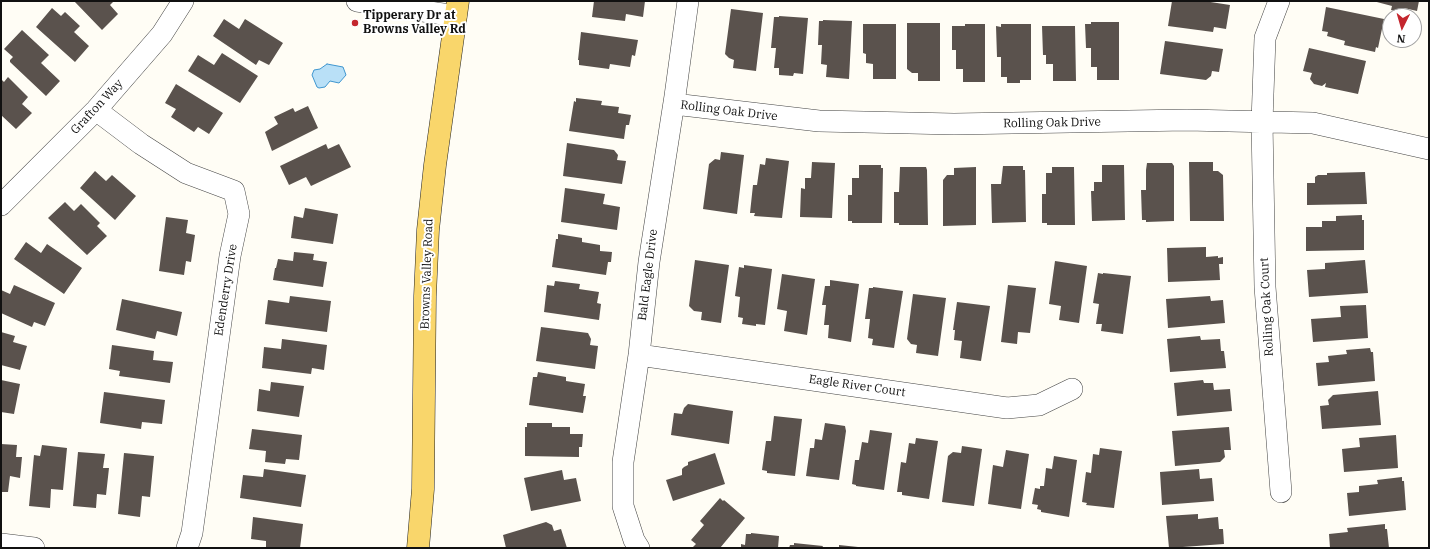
<!DOCTYPE html>
<html>
<head>
<meta charset="utf-8">
<style>
  body { margin:0 }
  #map { position:relative; width:1430px; height:549px; overflow:hidden; background:#fffdf5; font-family:"IBM Plex Serif",serif }
  canvas { display:block }
  .frame { position:absolute; inset:0; border:2px solid #111; pointer-events:none }
  .north { position:absolute; left:1382px; top:8px; width:40px; height:40px; box-sizing:border-box; background:#fff; border:1px solid #a0a0a0; border-radius:50%; rotate:185deg; font-size:11px; font-weight:700; line-height:16px; text-align:center; color:#111 }
  .north::after { content:''; display:block; margin:auto; width:14px; height:18px; background:#c4262e; clip-path:polygon(50% 0,100% 100%,50% 72%,0 100%) }
</style>
</head>
<body>
<div id="map">
<canvas width="1430" height="549"></canvas>
<div class="frame"></div>
<div class="north">N</div>
</div>
<script>
const context = document.querySelector('canvas').getContext('2d');
context.lineJoin = 'round';
function fill(path, color) { context.fillStyle = color; context.fill(path, 'evenodd'); }
const shape = rows => new Path2D(rows.map(r => 'M' + r).join(''));
function stroke(path, color, width, dash) { context.strokeStyle = color; context.lineWidth = width; context.lineCap = dash ? 'butt' : 'round'; context.setLineDash(dash || []); context.stroke(path); }
function write(font, color, halo, rows, align = 'center') {
  context.font = font + ' "IBM Plex Serif",serif'; context.lineWidth = 4; context.setLineDash([]); context.textBaseline = 'middle'; context.strokeStyle = halo; context.fillStyle = color; for (const [text, x, y, turn = 0] of rows) {
    context.save(); context.translate(x, y); context.rotate((+turn || 0) * Math.PI / 180); context.textAlign = isNaN(turn) ? turn : align; if (halo) context.strokeText(text, 0, 0); context.fillText(text, 0, 0); context.restore();
  }
}
const water = shape([
  [327,64,343,67,346,75,339,83,330,81,325,87,319,88,317,87,312,75,314,70,320,69,327,64]
]);
const building = shape([
  [74,1,114,1,110,5,118,14,102,30],
  [594,1,645,1,643,17,626,14,625,21,592,17],
  [1172,1,1204,1,1230,5,1226,29,1214,27,1213,32,1168,26],
  [1373,1,1419,1,1417,11,1404,8,1403,13,1391,10,1392,6],
  [1326,7,1384,19,1378,48,1376,47,1375,52,1344,45,1345,41,1327,36,1328,32,1322,31],
  [52,8,61,16,65,12,80,26,74,32,89,46,75,62,36,27],
  [731,9,763,13,756,71,733,68,734,60,729,58,725,54],
  [779,16,808,18,803,74,794,73,793,76,779,75,779,68,774,68,776,48,771,48,774,17,779,17],
  [224,19,239,29,245,19,283,43,269,65,259,60,256,65,213,36],
  [823,20,852,21,849,79,826,77,827,65,821,64,822,45,818,45,819,21,823,21],
  [1091,22,1119,22,1119,80,1097,80,1097,67,1091,67,1091,48,1086,48,1085,24,1091,24],
  [907,23,940,23,940,81,918,81,918,73,912,73,907,69],
  [863,24,896,24,896,79,873,79,873,64,866,63,866,54,863,53],
  [965,24,985,24,985,82,963,82,963,69,956,69,956,50,952,50,952,26,965,26],
  [1001,24,1031,24,1031,80,1020,80,1020,83,1007,83,1007,77,1001,77,1001,57,997,57,996,26,1001,27],
  [1042,26,1075,26,1076,81,1053,81,1053,64,1046,64,1046,55,1043,55],
  [22,30,49,55,41,63,60,81,46,96,10,62,10,60,13,57,4,49],
  [581,32,638,40,635,56,632,55,630,67,610,64,609,69,579,65,579,60,578,60],
  [1165,41,1223,49,1219,72,1212,71,1211,76,1206,80,1160,74],
  [1309,48,1366,61,1358,94,1325,87,1326,83,1322,86,1314,84,1310,79,1312,73,1303,71],
  [222,53,258,76,240,103,188,71,198,55,214,65],
  [8,77,28,97,22,104,32,113,16,129,1,115,1,79,4,82],
  [176,84,223,113,209,134,198,127,194,132,171,117,176,109,165,103],
  [576,98,602,101,601,105,619,107,618,113,631,115,629,125,626,125,624,139,569,131,574,101,576,102],
  [308,106,318,128,272,151,265,132,278,124,274,117,293,108,295,112],
  [567,143,614,150,618,155,617,160,626,161,622,184,563,176],
  [326,144,328,149,339,144,351,167,311,186,306,177,289,185,280,166],
  [721,152,744,155,737,214,703,209,709,164,715,159,720,160],
  [766,158,789,161,782,218,754,216,755,213,750,213,753,185,757,185,760,164,765,165],
  [812,162,835,163,832,218,800,217,801,188,805,189,805,178,811,178],
  [1189,162,1213,162,1213,171,1218,171,1223,175,1224,221,1190,221],
  [1147,163,1172,163,1174,166,1174,221,1146,222,1146,220,1142,220,1141,190,1146,190,1146,170],
  [859,165,881,165,881,168,883,168,882,223,852,223,852,221,848,221,848,195,852,195,852,178,859,178],
  [1102,165,1124,165,1125,220,1092,221,1091,191,1094,191,1094,182,1102,182],
  [1003,166,1023,166,1023,170,1025,170,1026,222,992,223,991,184,1001,184],
  [900,167,926,167,927,170,928,225,899,225,899,223,894,223,894,192,899,192],
  [976,167,976,225,943,226,943,180,947,175,954,175,954,168],
  [1052,167,1074,167,1075,225,1047,225,1047,223,1042,223,1042,194,1046,194,1046,173,1052,173],
  [95,171,106,181,112,175,136,196,115,220,80,188],
  [1365,172,1367,204,1307,205,1307,183,1315,183,1315,177,1318,175,1327,175,1327,173],
  [565,188,605,194,603,204,620,207,617,230,561,222],
  [65,202,74,211,81,204,100,223,97,226,107,236,87,255,48,218],
  [305,208,338,214,333,244,291,238,294,216,303,218],
  [1362,215,1362,220,1364,220,1364,250,1306,251,1306,227,1322,227,1322,221,1336,221,1336,216],
  [166,217,188,220,186,233,195,235,191,262,186,261,184,275,159,271],
  [558,234,582,238,582,242,600,245,600,251,612,252,611,262,608,262,606,275,552,267,556,239,558,239],
  [26,242,41,253,47,244,82,268,64,294,14,259],
  [1206,247,1206,257,1218,256,1218,258,1223,257,1223,264,1219,264,1220,280,1168,282,1167,248],
  [294,252,314,254,313,260,327,262,323,287,273,280,275,268,276,268,278,259,293,261],
  [695,260,729,265,721,323,701,320,702,312,694,311,689,306],
  [1365,260,1368,293,1309,297,1307,270,1325,269,1325,263],
  [1055,261,1087,266,1079,323,1059,320,1061,306,1049,304],
  [744,265,772,269,765,325,756,324,756,326,742,324,743,318,738,317,740,297,735,296,739,267,744,268],
  [1098,273,1103,274,1103,273,1131,276,1123,334,1101,331,1102,324,1096,324,1099,304,1093,303],
  [782,274,815,279,807,335,784,331,787,311,777,309],
  [830,280,859,284,851,342,828,338,829,325,824,325,826,305,822,305,825,286,830,286],
  [555,281,580,284,579,289,599,292,597,303,601,304,599,320,544,312,547,285,554,286],
  [14,285,55,303,45,326,34,322,32,327,1,313,1,290,10,294],
  [1008,285,1036,288,1030,333,1018,332,1017,344,1001,342],
  [873,287,903,291,894,348,872,345,873,339,868,338,870,319,865,319,869,288,873,288],
  [913,294,946,298,938,356,916,353,917,345,911,344,907,339],
  [290,296,331,301,327,332,265,324,268,300,289,303],
  [1210,296,1211,301,1223,300,1225,323,1168,328,1166,299],
  [122,299,182,312,177,336,157,331,155,339,116,330],
  [957,302,990,306,981,361,960,358,962,341,954,340,955,330,953,330],
  [1366,305,1368,338,1313,342,1311,319,1341,317,1340,306],
  [541,327,588,333,591,339,590,345,598,346,595,369,536,361],
  [1,332,15,336,13,342,27,346,20,370,1,365],
  [1200,336,1201,340,1220,339,1221,351,1224,351,1226,368,1170,372,1167,339],
  [282,339,327,345,324,370,312,368,311,374,262,368,264,347,281,349],
  [112,345,154,351,153,360,173,362,170,383,119,376,120,371,109,369],
  [1370,348,1371,352,1373,352,1375,381,1318,386,1316,363,1329,362,1328,356,1347,354,1346,350],
  [538,372,566,377,566,381,585,384,583,396,586,396,583,413,529,405,533,377,537,377],
  [1,380,20,384,14,414,1,412],
  [1203,380,1204,383,1213,383,1214,390,1230,389,1232,411,1177,416,1174,383],
  [271,382,304,386,299,417,257,411,259,389,270,391],
  [1378,391,1381,425,1322,429,1320,406,1329,405,1328,400,1333,395],
  [104,392,165,400,162,424,142,422,141,429,100,423],
  [688,404,733,411,729,444,671,435,674,413,682,414,684,408],
  [774,416,802,419,795,476,767,473,767,471,762,470,766,441,771,441],
  [527,423,552,423,552,427,570,427,570,434,583,434,582,447,579,447,579,457,525,456,525,427,527,427],
  [825,423,845,426,846,431,839,480,806,476,810,448,814,448,815,439,822,440],
  [1229,427,1231,450,1224,450,1225,457,1220,462,1175,466,1172,431],
  [252,429,302,435,299,460,286,459,285,464,265,462,266,451,249,449],
  [870,430,892,433,884,490,856,486,856,485,852,484,855,460,859,460,862,442,868,443],
  [1396,435,1398,468,1344,472,1342,449,1360,447,1359,438],
  [916,438,938,441,929,499,902,495,902,492,897,492,901,462,906,463,909,443,915,444],
  [1,444,17,445,16,457,22,457,20,478,10,476,8,492,1,492],
  [42,445,67,448,63,490,51,489,50,508,29,506,34,455,40,456],
  [962,446,982,449,974,506,942,502,948,456,953,452,961,453],
  [1100,448,1122,451,1114,508,1086,505,1087,503,1082,502,1086,472,1091,473,1093,454,1099,455],
  [1006,450,1029,454,1021,509,988,504,993,465,1003,467],
  [78,452,105,454,103,468,109,468,106,495,97,494,96,508,73,506],
  [124,453,154,456,150,497,142,496,140,517,118,514],
  [715,453,725,484,673,501,666,480,682,475,682,469,684,467,688,465,688,462],
  [1054,456,1077,460,1069,517,1041,512,1041,510,1037,509,1038,505,1032,504,1035,488,1040,489,1040,486,1044,486,1046,468,1052,469],
  [264,469,306,475,301,507,240,498,243,475,263,477],
  [1199,469,1200,479,1212,478,1214,501,1162,505,1160,472],
  [562,470,564,480,576,478,581,501,531,511,524,478],
  [1402,477,1402,481,1404,481,1406,510,1349,516,1347,493,1359,492,1359,486,1378,484,1377,480],
  [720,498,723,501,724,500,745,518,720,548,692,548,696,544,691,540,704,525,700,521],
  [1198,514,1198,519,1218,517,1219,529,1223,529,1224,544,1169,548,1166,516],
  [253,517,303,524,300,548,266,548,266,541,251,539],
  [546,522,552,525,554,531,561,529,567,548,506,548,503,535],
  [1385,524,1385,529,1387,529,1389,548,1330,548,1329,534,1348,532,1347,528],
  [751,533,779,536,778,548,741,548,741,544,745,545,746,534,751,534],
  [794,543,823,546,822,548,789,548,790,545,794,545],
  [839,545,858,547,858,548,839,548]
]);
const minor = shape([
  [357,1,456,16],
  [1279,1,1265,38,1262,122,1265,287,1281,492],
  [674,104,819,121,954,124,1187,120,1313,123,1429,149],
  [96,110,141,144,186,173,234,191,239,214,230,256,192,533,187,548],
  [1,205,96,110,162,34,183,1],
  [639,355,1007,408,1039,405,1072,389],
  [1,544,34,548],
  [639,548,634,540,623,506,623,462,639,355,649,262,675,96,688,1]
]);
const major = shape([
  [418,548,423,489,425,296,428,230,435,165,458,1]
]);
const markers = [
  [355,23,4,"#c4262e"]
];
const poiNames = [
  ["Tipperary Dr at",363,16],
  ["Browns Valley Rd",363,30]
];
const streetNames = [
  ["Grafton Way",97,107,-47],
  ["Rolling Oak Drive",729,111,7],
  ["Rolling Oak Drive",1052,123,-1],
  ["Browns Valley Road",427,274,-88],
  ["Bald Eagle Drive",648,275,-83],
  ["Edenderry Drive",226,290,-81],
  ["Rolling Oak Court",1267,307,-93],
  ["Eagle River Court",857,386,8]
];
fill(water, '#b9e0f7');
stroke(water, '#3f96cf', 1);
fill(building, '#5a524d');
stroke(minor, '#444', 22);
stroke(major, '#222', 23);
stroke(minor, '#fff', 21);
stroke(major, '#f9d66b', 22);
for (const [x, y, r, color] of markers) { const dot = new Path2D(); dot.arc(x, y, r, 0, 2 * Math.PI); context.fillStyle = color; context.fill(dot); stroke(dot, '#fff', 1.5); }
write('bold 12px', '#111', '#fff', poiNames, 'left');
write('12px', '#111', '#fff', streetNames);
</script>
</body>
</html>
